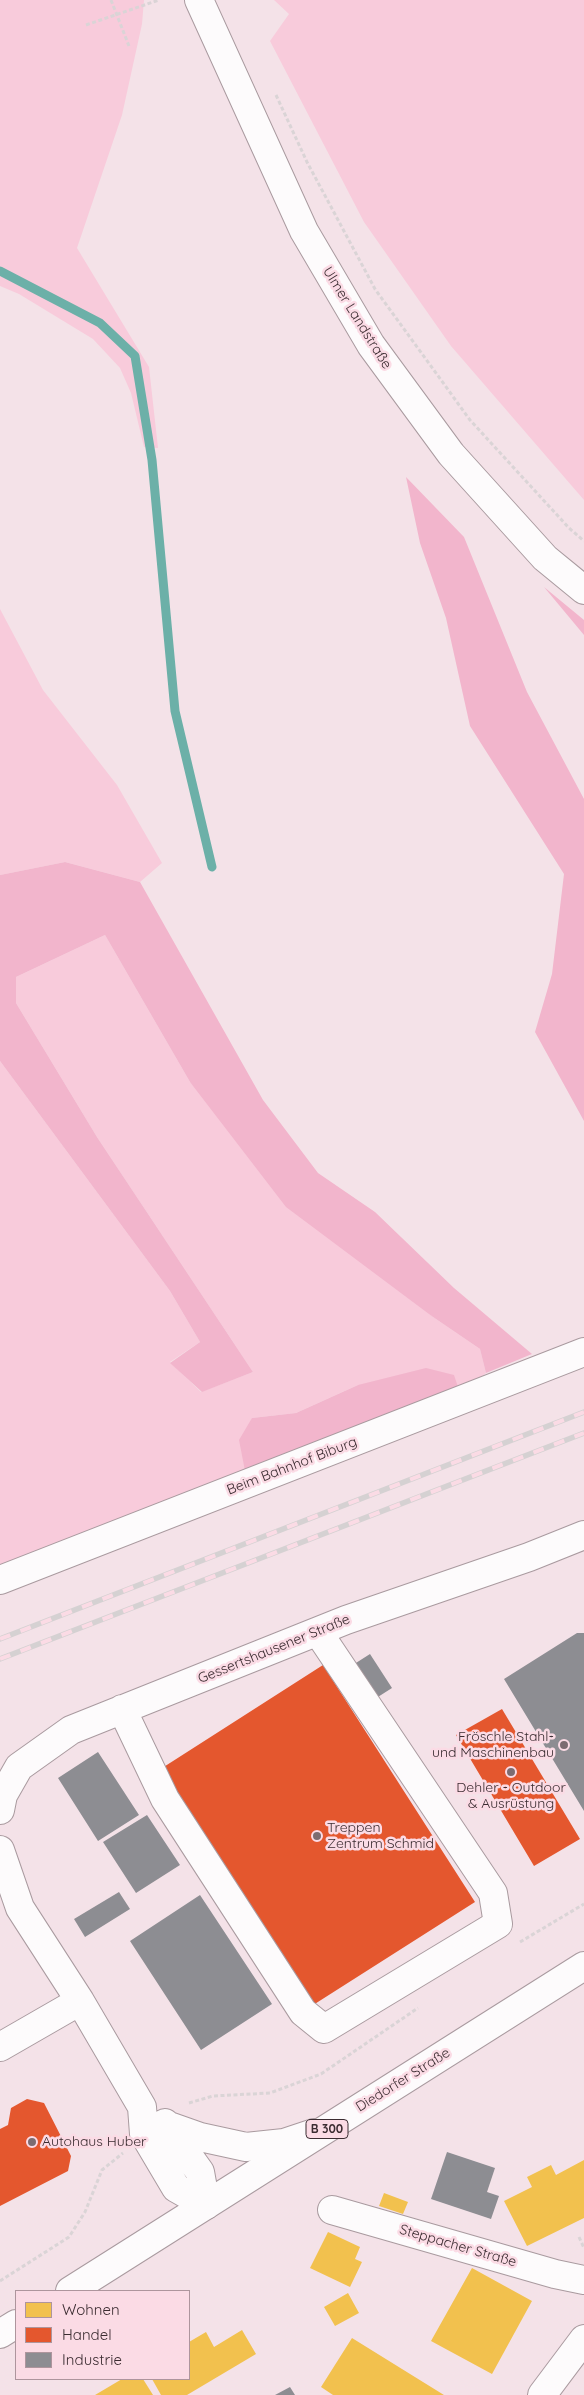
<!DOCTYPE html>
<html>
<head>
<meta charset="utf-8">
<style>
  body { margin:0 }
  #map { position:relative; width:584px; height:2395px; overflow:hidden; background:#f4e2e8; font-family:Quicksand,sans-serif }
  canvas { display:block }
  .legend { position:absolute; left:15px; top:2290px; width:175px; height:90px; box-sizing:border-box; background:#fbdbe5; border:1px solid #ae959d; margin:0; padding:6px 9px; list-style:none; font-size:15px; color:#3b2c31 }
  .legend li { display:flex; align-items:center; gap:10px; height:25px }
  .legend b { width:25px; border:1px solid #ae959d }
</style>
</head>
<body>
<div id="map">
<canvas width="584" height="2395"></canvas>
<ul class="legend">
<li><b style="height:14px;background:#f2c14e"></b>Wohnen</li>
<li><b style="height:14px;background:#e4572e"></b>Handel</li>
<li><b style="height:14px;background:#8d8d92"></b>Industrie</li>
</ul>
</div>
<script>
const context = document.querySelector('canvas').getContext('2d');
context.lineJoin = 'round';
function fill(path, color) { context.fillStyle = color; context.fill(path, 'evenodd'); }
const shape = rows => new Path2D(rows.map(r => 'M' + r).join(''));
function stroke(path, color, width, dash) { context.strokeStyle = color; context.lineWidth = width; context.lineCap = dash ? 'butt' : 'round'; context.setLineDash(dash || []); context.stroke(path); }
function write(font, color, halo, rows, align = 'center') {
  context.font = font + ' Quicksand,sans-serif'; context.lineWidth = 5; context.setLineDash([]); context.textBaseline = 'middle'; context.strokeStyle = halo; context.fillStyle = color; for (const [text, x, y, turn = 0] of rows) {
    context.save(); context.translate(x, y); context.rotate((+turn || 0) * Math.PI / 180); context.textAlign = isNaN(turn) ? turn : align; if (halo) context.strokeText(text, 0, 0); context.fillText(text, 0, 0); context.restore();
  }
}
const green = shape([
  [0,0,144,0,142,24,122,115,77,248,149,367,158,448,144,447,131,393,120,368,93,339,19,294,0,286],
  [274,0,584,0,584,500,451,346,364,222,270,41,289,14],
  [0,609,43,690,117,785,162,863,140,882,65,862,0,875],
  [105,935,190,1082,433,1317,480,1349,486,1373,461,1396,358,1385,296,1413,252,1418,246,1476,0,1566,0,1061,170,1291,200,1342,170,1362,201,1392,253,1372,97,1137,16,1003,16,977]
]);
const forest = shape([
  [406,477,464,537,527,692,584,799,584,1121,535,1032,552,974,564,874,470,726,446,618,420,543],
  [544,587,584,620,584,635],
  [65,862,140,882,263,1100,318,1173,375,1212,454,1288,532,1354,486,1373,480,1349,433,1317,286,1207,190,1082,105,935,16,977,16,1003,97,1137,253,1372,202,1392,170,1363,200,1342,170,1291,0,1061,0,875],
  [426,1368,454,1375,461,1396,246,1476,239,1440,252,1418,296,1413,358,1385]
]);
const homes = shape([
  [584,2160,584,2218,527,2246,504,2201,532,2187,527,2177,551,2165,556,2175],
  [384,2193,408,2202,403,2214,379,2206],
  [328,2232,360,2247,355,2259,362,2262,350,2287,310,2268],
  [472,2268,532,2301,492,2374,431,2341],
  [348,2293,359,2313,335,2326,324,2307],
  [242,2330,256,2354,187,2395,161,2395,152,2379,189,2379,189,2342,206,2332,214,2347],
  [352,2338,402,2369,444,2395,333,2395,321,2387],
  [122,2379,143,2379,153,2395,95,2395]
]);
const shops = shape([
  [323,1665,475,1902,310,2007,159,1770],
  [502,1709,580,1839,534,1866,456,1735],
  [27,2099,44,2103,71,2156,68,2171,0,2206,0,2129,8,2125,11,2108]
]);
const industry = shape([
  [577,1633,584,1633,584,1811,504,1679],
  [370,1654,392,1688,370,1702,348,1668],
  [98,1752,139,1815,98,1841,58,1778],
  [147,1815,180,1865,136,1893,103,1842],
  [119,1892,130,1909,85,1937,74,1919],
  [200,1895,272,2004,201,2050,130,1941],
  [447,2152,495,2168,487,2192,499,2196,491,2219,431,2199],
  [290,2387,295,2395,275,2395]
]);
const stream = shape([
  [0,271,100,323,135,356,152,460,175,711,212,867]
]);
const path = shape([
  [111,0,129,46],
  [86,25,159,0],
  [276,95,307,162,375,289,470,420,569,528,584,541],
  [520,1942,584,1904],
  [189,2103,213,2096,270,2093,321,2074,418,2008],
  [579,2237,584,2248],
  [0,2281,69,2237,85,2212,102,2170,123,2153]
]);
const minor = shape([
  [0,1580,584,1352],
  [122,1709,165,1799,303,2012,324,2029,498,1924,493,1893,318,1632],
  [0,1810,3,1795,19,1767,71,1730,346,1620,529,1557,584,1535],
  [0,1850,20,1908,80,2001,142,2107,144,2134,176,2188,206,2205],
  [0,2047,80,2001],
  [165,2123,200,2172,206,2205],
  [166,2125,200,2137,246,2147,284,2143,314,2133],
  [332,2210,555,2274,584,2280],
  [542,2395,584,2339]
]);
const major = shape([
  [199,0,304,231,371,345,451,454,545,558,584,590],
  [70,2291,584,1966],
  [0,2334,16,2324]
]);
const rail = shape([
  [0,1639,584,1412],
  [0,1659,584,1433]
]);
const markers = [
  [564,1745,5,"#7c6c71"],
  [511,1772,5,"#7c6c71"],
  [317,1836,5,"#7c6c71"],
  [32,2142,5,"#7c6c71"]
];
const shields = [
  [327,2129,42]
];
const shieldNames = [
  ["B 300",327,2129]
];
const streetNames = [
  ["Ulmer Landstraße",357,318,58],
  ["Beim Bahnhof Biburg",292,1466,-21],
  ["Gessertshausener Straße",274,1649,-22],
  ["Diedorfer Straße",403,2080,-32],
  ["Steppacher Straße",458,2246,16]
];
const poiNames = [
  ["Fröschle Stahl-",554,1737,"right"],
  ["und Maschinenbau",554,1753,"right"],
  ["Dehler - Outdoor",511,1788,"center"],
  ["& Ausrüstung",511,1804,"center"],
  ["Treppen",327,1828],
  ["Zentrum Schmid",327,1844],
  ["Autohaus Huber",42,2142]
];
fill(green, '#f8cbdb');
fill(forest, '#f2b5cc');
fill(homes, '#f2c14e');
fill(shops, '#e4572e');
fill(industry, '#8d8d92');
stroke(stream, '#6cb0a8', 9);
stroke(minor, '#a99a9f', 30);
stroke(major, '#a99a9f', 30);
stroke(path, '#dad4d6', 3, [4, 2.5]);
stroke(minor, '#fdfbfc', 28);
stroke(major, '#fdfbfc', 28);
stroke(rail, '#d5d1d2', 5.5);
stroke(rail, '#fbdbe5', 4, [11]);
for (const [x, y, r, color] of markers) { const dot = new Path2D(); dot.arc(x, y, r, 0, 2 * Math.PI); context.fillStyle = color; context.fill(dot); stroke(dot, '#fbdbe5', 2); }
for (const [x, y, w] of shields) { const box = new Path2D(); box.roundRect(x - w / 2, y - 9.5, w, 19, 4); context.fillStyle = '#fbdbe5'; context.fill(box); stroke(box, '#3b2c31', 1); }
write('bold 12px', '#3b2c31', null, shieldNames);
write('14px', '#3b2c31', '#fbdbe5', streetNames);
write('14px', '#3b2c31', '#fbdbe5', poiNames, 'left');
</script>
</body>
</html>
